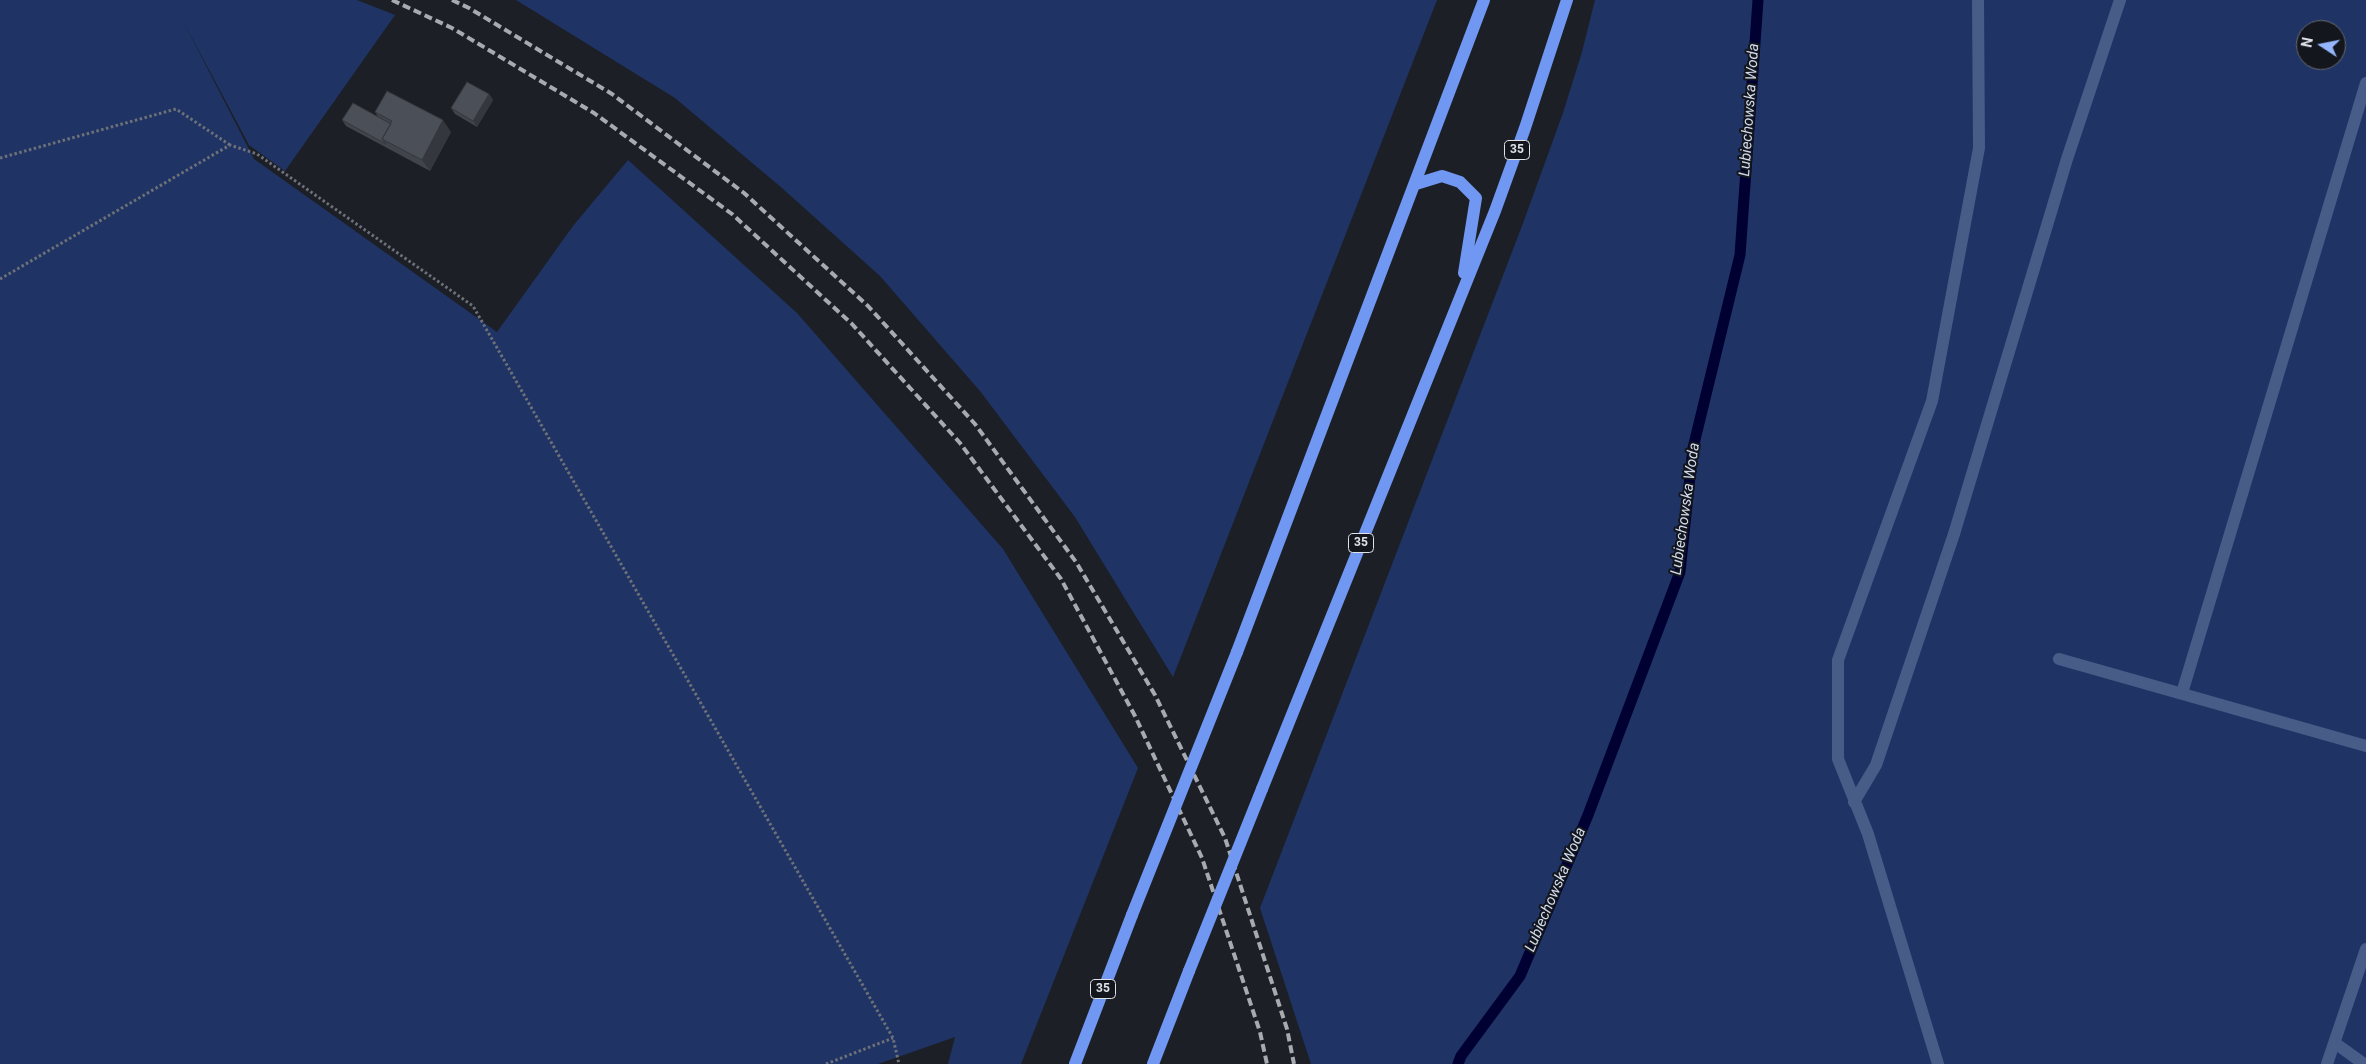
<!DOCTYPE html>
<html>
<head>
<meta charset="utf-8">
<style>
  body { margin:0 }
  #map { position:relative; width:2366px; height:1064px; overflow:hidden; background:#1c1f26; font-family:Roboto,sans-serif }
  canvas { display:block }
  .north { position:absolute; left:2296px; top:20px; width:50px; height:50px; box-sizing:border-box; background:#13161c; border:1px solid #65686d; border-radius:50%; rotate:281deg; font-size:14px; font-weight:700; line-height:20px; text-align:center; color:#dfe2e7 }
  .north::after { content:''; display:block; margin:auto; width:18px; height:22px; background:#95b6fd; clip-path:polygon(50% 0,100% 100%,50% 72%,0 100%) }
</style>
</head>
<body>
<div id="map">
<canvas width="2366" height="1064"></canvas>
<div class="north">N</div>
</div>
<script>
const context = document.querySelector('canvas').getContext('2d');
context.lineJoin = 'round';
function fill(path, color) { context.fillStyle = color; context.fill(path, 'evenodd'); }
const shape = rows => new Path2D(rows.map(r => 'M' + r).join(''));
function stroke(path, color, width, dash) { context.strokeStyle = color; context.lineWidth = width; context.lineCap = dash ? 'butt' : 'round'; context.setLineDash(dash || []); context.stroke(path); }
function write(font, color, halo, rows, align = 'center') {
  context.font = font + ' Roboto,sans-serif'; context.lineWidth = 4; context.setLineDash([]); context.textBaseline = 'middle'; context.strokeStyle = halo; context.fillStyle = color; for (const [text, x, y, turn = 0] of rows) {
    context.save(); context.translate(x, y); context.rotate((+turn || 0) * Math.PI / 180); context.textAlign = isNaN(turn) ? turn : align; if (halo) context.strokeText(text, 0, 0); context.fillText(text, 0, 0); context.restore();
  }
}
const green = shape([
  [0,0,357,0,395,15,285,171,249,145,182,19,254,159,497,332,573,226,628,160,797,313,1003,549,1138,768,1021,1064,948,1064,955,1037,878,1064,0,1064],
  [516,0,1437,0,1173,677,1075,517,980,391,880,276,782,188,675,98],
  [1595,0,2366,0,2366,1064,1311,1064,1260,908,1522,226,1563,113,1582,52],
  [2306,30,2336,30,2336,60,2306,60]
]);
const stream = shape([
  [1458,1064,1461,1056,1520,976,1588,815,1680,572,1693,448,1740,255,1758,0]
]);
const path = shape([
  [0,158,176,109,230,145],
  [0,279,230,145,257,154,473,306,893,1038,899,1064],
  [826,1064,893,1038]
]);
const minor = shape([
  [2059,659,2366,746],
  [2182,693,2366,83],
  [1854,802,1876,765,1954,534,2067,159,2120,0],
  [2335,1043,2364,1064],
  [1938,1064,1868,834,1838,759,1838,660,1932,401,1979,148,1978,0],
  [2327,1064,2366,949]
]);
const major = shape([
  [1416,184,1442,176,1460,182,1476,198,1464,273],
  [1237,652,1484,0],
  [1262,789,1495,211,1525,128,1567,0],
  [1075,1064,1132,915],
  [1153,1064,1189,971]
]);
const rail = shape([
  [392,0,452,28,594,113,732,214,852,324,960,443,1061,579,1135,716,1202,858,1260,1032,1267,1064],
  [452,0,469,8,612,94,744,193,868,306,975,424,1076,562,1155,695,1225,838,1287,1029,1294,1064]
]);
const majorBridge = shape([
  [1132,915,1237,652],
  [1189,971,1262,789]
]);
const wall = shape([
  [489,94,493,100,477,127,455,114,451,108],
  [375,112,451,132,430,171,346,126,342,120,378,117]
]);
const shadedWall = shape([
  [489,94,493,100,477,127,473,121],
  [443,120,451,132,430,171,422,160]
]);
const building = shape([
  [467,82,489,94,473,121,451,108,467,82],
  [387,91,443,120,422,160,382,139,392,121,375,112,387,91],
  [353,103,391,124,382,139,386,144,342,120,353,103]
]);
const shields = [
  [1517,150,25],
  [1361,543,25],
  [1103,989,25]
];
const shieldNames = [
  ["35",1517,150],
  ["35",1361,543],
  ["35",1103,989]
];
const waterNames = [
  ["Lubiechowska Woda",1750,110,-86],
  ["Lubiechowska Woda",1686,509,-82],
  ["Lubiechowska Woda",1556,890,-67]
];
fill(green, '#1f3465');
stroke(stream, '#010033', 11);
stroke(path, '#6e7177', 3, [2.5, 2.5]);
stroke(minor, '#485c88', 12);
stroke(major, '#7098f3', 12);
stroke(rail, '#a7aaaf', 4, [8, 4]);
stroke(majorBridge, '#7098f3', 12);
fill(wall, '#40444b');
fill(shadedWall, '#34373d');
fill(building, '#4b4f57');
stroke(building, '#34373d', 1);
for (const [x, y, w] of shields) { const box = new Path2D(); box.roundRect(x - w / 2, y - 9.5, w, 19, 4); context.fillStyle = '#13161c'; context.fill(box); stroke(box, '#dfe2e7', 1); }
write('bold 12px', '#dfe2e7', null, shieldNames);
write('italic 15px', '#d2dbed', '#13161c', waterNames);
</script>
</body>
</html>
